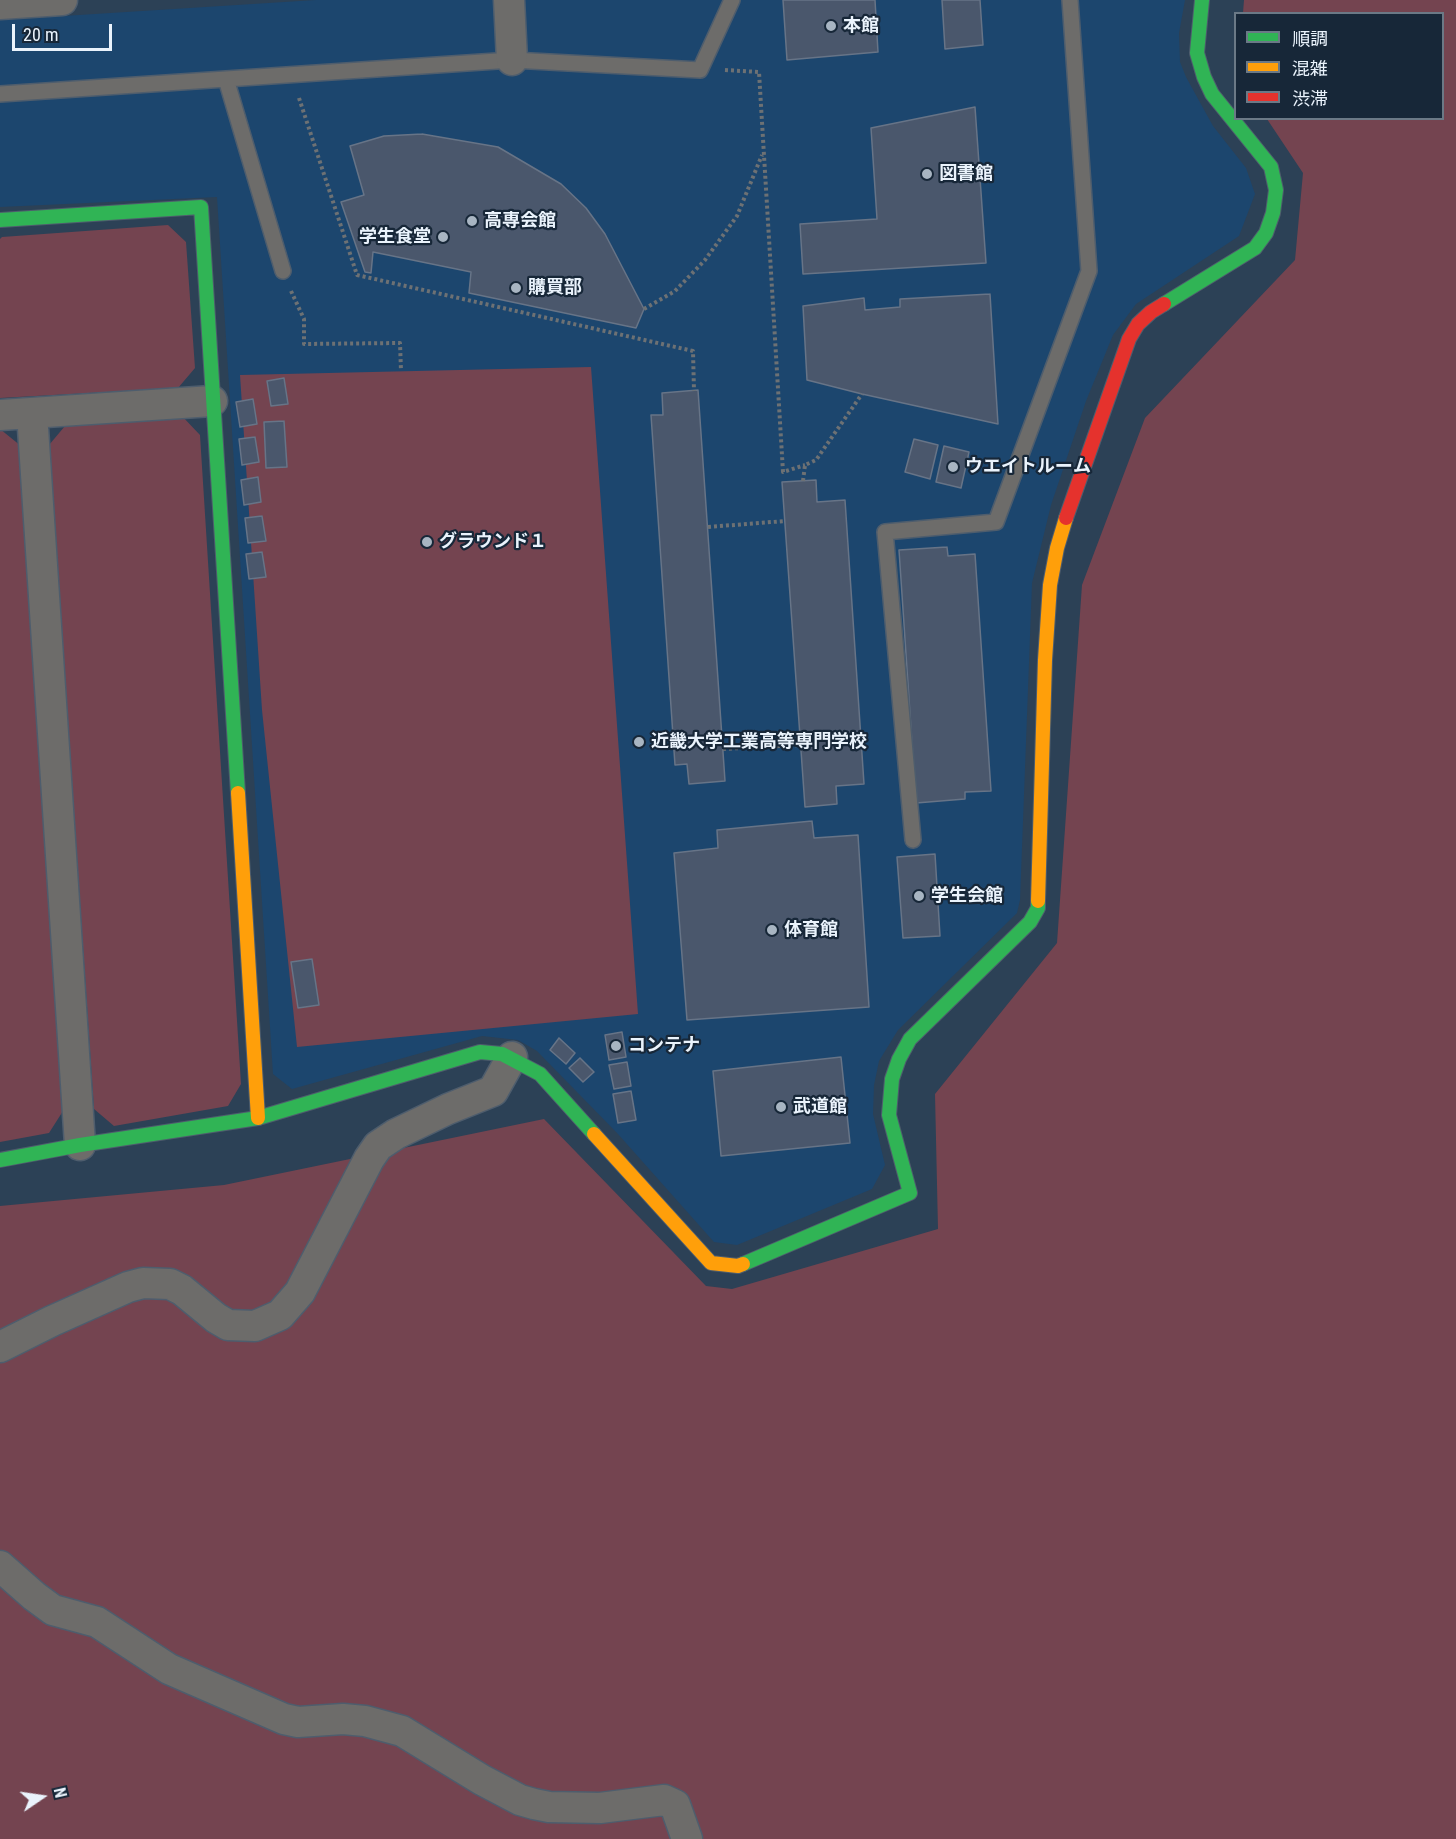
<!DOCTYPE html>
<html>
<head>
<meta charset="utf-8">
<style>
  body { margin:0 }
  #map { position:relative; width:1456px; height:1839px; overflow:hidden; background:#2c4156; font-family:"Roboto Condensed","Noto Sans JP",sans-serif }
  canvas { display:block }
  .legend { position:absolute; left:1234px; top:12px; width:210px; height:108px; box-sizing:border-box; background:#172738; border:2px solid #6b7986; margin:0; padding:8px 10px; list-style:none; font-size:18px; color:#eaf3fc }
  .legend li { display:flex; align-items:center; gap:12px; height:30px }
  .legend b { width:30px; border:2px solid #6b7986 }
  .north { position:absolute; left:12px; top:1767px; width:60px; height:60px; -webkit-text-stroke:4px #172738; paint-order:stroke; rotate:77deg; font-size:16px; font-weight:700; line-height:24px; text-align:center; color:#eaf3fc }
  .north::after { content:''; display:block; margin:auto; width:21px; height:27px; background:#eaf3fc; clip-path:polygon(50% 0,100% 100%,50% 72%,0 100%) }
  .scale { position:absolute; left:12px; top:24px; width:100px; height:27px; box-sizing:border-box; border:3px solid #eaf3fc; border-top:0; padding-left:8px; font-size:18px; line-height:21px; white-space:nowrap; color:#eaf3fc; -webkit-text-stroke:4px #172738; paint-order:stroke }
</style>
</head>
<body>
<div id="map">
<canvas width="1456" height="1839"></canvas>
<ul class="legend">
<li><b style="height:8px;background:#30b455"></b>順調</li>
<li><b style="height:8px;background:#ff9f0a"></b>混雑</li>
<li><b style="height:8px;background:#e5322d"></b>渋滞</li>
</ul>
<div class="north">N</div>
<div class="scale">20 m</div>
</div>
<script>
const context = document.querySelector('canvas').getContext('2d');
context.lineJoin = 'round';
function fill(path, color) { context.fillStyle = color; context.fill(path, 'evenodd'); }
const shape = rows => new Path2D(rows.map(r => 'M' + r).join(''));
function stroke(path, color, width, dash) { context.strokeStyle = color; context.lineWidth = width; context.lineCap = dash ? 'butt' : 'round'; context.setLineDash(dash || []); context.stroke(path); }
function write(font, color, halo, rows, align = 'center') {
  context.font = font + ' "Roboto Condensed","Noto Sans JP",sans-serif'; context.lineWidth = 4.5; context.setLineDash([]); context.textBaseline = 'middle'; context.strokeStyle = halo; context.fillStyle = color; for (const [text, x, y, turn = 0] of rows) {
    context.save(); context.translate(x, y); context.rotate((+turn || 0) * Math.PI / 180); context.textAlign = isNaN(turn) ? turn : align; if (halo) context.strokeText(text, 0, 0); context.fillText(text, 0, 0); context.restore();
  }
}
const built = shape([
  [316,0,1185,0,1179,33,1180,62,1186,77,1213,126,1246,168,1255,194,1239,236,1136,304,1113,335,1086,401,1051,505,1032,583,1020,900,1017,913,898,1030,879,1061,874,1085,873,1114,885,1165,872,1189,737,1245,714,1242,618,1134,537,1051,518,1040,482,1036,292,1089,273,1074,217,197,0,207,0,20]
]);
const green = shape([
  [1244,0,1456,0,1456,1839,0,1839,0,1206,224,1185,544,1119,706,1286,732,1289,938,1229,935,1094,1057,943,1082,585,1145,418,1295,260,1303,173,1267,119,1442,118,1442,14,1243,13],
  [168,225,186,242,195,368,178,388,0,398,0,239,2,237],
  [591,367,638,1014,297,1047,262,710,240,375],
  [181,415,200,435,241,1084,228,1106,114,1126,94,1109,49,445,65,426],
  [0,429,21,446,63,1111,49,1133,0,1142]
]);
const building = shape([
  [783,0,875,0,878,52,787,60,783,0],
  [942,0,980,0,983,45,945,49,942,0],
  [975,107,986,263,803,274,800,224,877,219,871,128,975,107],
  [422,134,498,147,561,184,586,208,605,234,644,309,636,328,469,293,471,272,373,252,371,273,365,272,341,202,364,195,350,146,384,136,422,134],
  [990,294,998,424,862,394,807,380,803,306,864,298,865,310,900,307,900,299,990,294],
  [284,378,288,404,271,406,267,381,284,378],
  [698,390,725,781,689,784,687,764,675,765,651,415,663,415,662,393,698,390],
  [253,399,257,424,240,427,236,402,253,399],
  [284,421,287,467,266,468,264,422,284,421],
  [255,437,259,462,242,465,239,439,255,437],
  [914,439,938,445,930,479,905,472,914,439],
  [944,446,969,452,961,488,936,482,944,446],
  [258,477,261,502,244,505,241,480,258,477],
  [816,480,817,502,845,500,864,784,836,786,837,804,805,807,782,482,816,480],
  [262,516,266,541,248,543,245,518,262,516],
  [947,547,948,556,975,554,991,791,965,792,965,799,916,803,899,550,947,547],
  [262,552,266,577,249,579,246,554,262,552],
  [812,821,814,838,858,835,869,1007,687,1020,674,853,718,848,717,830,812,821],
  [935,854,940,936,903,938,897,857,935,854],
  [312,959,319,1005,298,1008,291,962,312,959],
  [622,1032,626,1057,609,1060,605,1035,622,1032],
  [559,1038,575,1053,566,1064,550,1050,559,1038],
  [841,1057,850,1143,721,1156,713,1071,841,1057],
  [580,1058,594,1072,583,1082,569,1068,580,1058],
  [627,1062,631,1086,614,1089,609,1065,627,1062],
  [631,1091,636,1120,618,1123,613,1094,631,1091]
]);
const path = shape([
  [725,70,759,72,783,472,805,465],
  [299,98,357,275,693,351,694,391],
  [291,291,304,319,304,344,400,343,401,371],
  [644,309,675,291,705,260,737,216,762,155],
  [803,481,805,465,816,460,862,394],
  [708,527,785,521],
  [723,749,800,745]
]);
const lane = shape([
  [226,79,283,271],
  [0,94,512,60,700,70,732,0],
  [913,840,885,532,996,522,1089,271,1070,0]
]);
const street = shape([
  [509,0,512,60],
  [0,4,62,0],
  [32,413,80,1145],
  [0,415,212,401],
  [0,1347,52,1321,128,1287,143,1283,170,1284,182,1290,216,1318,228,1325,255,1326,280,1315,300,1292,369,1159,378,1146,396,1134,448,1109,493,1091,512,1057],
  [0,1566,34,1596,53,1610,97,1622,169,1669,284,1719,298,1722,343,1719,365,1721,402,1731,482,1780,520,1800,534,1804,549,1807,600,1808,664,1800,675,1805,687,1839]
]);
const fast = shape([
  [0,220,201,207,238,793],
  [1164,304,1255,248,1266,233,1273,213,1276,190,1271,167,1212,94,1204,77,1197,53,1202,0],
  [0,1160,80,1145,258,1118,480,1052,502,1054,540,1074,594,1134],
  [743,1264,910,1193,889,1115,892,1079,899,1059,910,1039,1030,922,1038,908,1038,901]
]);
const slow = shape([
  [238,793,258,1118],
  [1038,901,1045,660,1050,585,1057,548,1066,518],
  [594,1134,711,1263,738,1266,743,1264]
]);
const jam = shape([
  [1066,518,1129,339,1138,324,1151,312,1164,304]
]);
const markers = [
  [831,26,6,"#a8b5c2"],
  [927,174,6,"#a8b5c2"],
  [472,221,6,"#a8b5c2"],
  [443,237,6,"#a8b5c2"],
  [516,288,6,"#a8b5c2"],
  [953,467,6,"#a8b5c2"],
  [427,542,6,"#a8b5c2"],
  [639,742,6,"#a8b5c2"],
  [919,896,6,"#a8b5c2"],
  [772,930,6,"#a8b5c2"],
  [616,1046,6,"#a8b5c2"],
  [781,1107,6,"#a8b5c2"]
];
const poiNames = [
  ["本館",843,26],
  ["図書館",939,174],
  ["高専会館",484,221],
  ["学生食堂",431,237,"right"],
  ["購買部",528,288],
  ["ウエイトルーム",965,467],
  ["グラウンド１",439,542],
  ["近畿大学工業高等専門学校",651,742],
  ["学生会館",931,896],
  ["体育館",784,930],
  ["コンテナ",628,1046],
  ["武道館",793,1107]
];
fill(built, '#1c466e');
fill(green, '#744450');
fill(building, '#4a576c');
stroke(building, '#677487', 1.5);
stroke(lane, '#4e5d6d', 18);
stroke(street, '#4e5d6d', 33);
stroke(fast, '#4e5d6d', 16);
stroke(slow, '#4e5d6d', 16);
stroke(jam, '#4e5d6d', 16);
stroke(path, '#6d7174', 4, [3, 3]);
stroke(lane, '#6d6c6a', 15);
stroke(street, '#6d6c6a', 30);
stroke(fast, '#30b455', 14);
stroke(slow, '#ff9f0a', 14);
stroke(jam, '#e5322d', 14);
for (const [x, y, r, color] of markers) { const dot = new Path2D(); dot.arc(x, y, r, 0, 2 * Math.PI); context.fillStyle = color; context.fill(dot); stroke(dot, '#172738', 2); }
write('bold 18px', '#eaf3fc', '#172738', poiNames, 'left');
</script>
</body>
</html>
